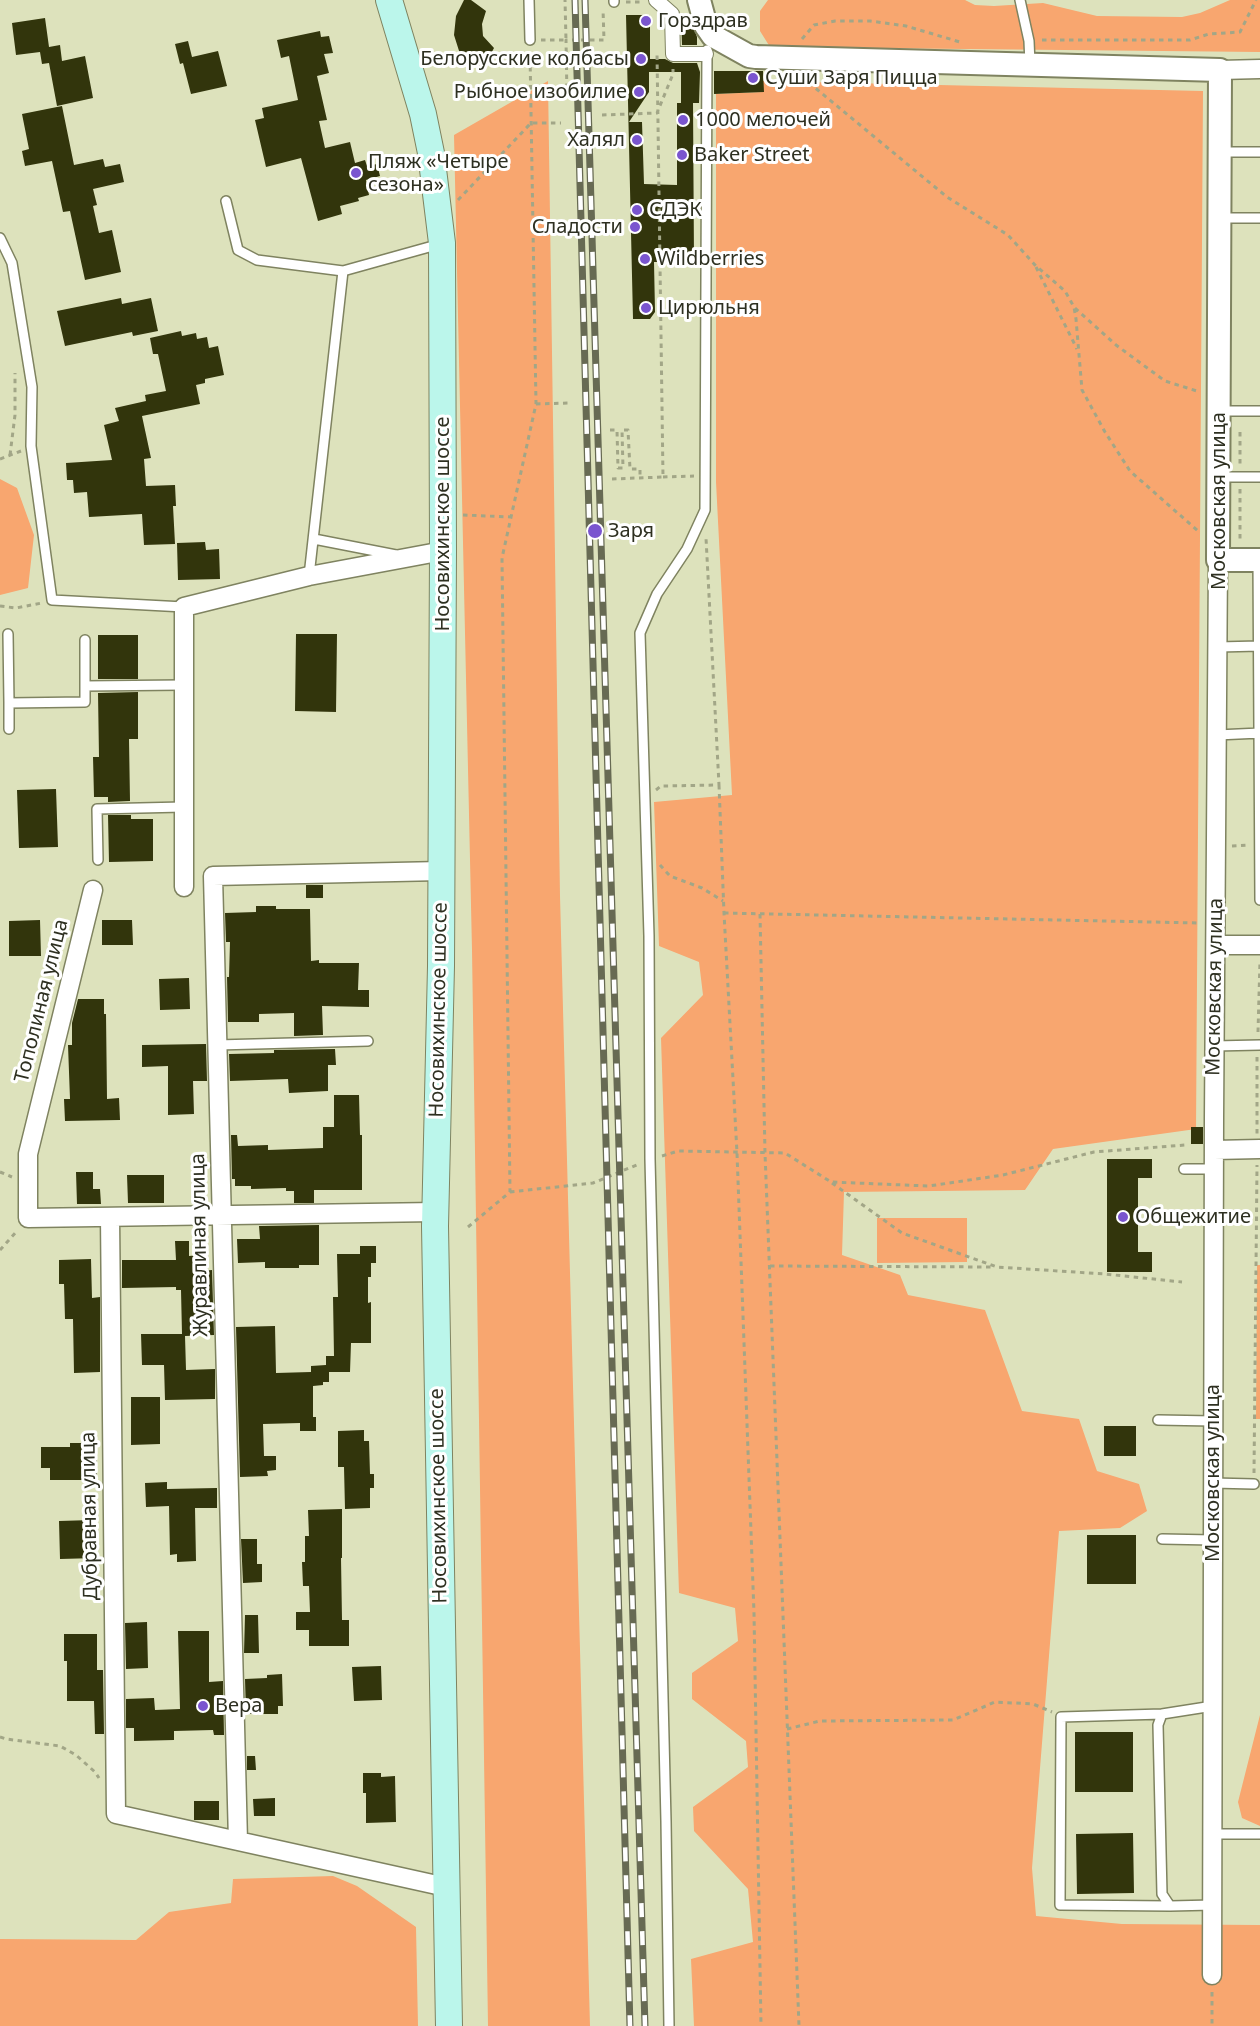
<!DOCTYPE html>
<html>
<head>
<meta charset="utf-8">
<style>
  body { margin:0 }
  canvas { display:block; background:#dde2bc }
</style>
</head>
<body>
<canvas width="1260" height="2026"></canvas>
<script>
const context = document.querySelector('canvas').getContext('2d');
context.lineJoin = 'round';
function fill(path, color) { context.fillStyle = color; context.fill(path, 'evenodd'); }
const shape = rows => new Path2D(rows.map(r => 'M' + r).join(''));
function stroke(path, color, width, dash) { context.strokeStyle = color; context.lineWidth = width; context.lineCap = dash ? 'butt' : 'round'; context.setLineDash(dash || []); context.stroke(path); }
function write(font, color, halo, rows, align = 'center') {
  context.font = font + ' "Noto Sans",sans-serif'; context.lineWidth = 6; context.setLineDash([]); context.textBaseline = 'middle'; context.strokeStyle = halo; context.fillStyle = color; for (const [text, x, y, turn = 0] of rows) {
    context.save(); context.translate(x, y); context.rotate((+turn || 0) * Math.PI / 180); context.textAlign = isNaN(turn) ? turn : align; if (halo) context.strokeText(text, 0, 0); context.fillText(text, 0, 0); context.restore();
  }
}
const green = shape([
  [768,0,965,0,975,5,994,6,1043,3,1097,16,1182,17,1200,13,1230,0,1260,0,1260,52,770,47,760,31,760,11],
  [548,81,560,896,590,2026,488,2026,472,950,454,135],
  [763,81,1203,91,1196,1129,1053,1149,1025,1190,844,1192,842,1255,900,1275,908,1295,985,1310,1022,1411,1079,1419,1097,1471,1139,1484,1147,1511,1120,1528,1059,1531,1032,1868,1036,1916,1122,1924,1260,1925,1260,2026,694,2026,691,1959,753,1942,748,1889,694,1831,693,1807,748,1767,746,1741,692,1699,692,1673,738,1641,735,1608,679,1593,661,1038,703,995,699,962,659,946,654,802,732,795,716,482,716,94,763,92],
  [0,479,17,488,34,535,28,588,0,595],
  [877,1218,967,1218,967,1262,877,1263],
  [1257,1265,1260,1265,1260,1419,1256,1419],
  [1260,1715,1260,1826,1242,1818,1238,1802],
  [333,1876,357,1886,416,1927,418,2026,0,2026,0,1939,136,1940,169,1912,231,1903,233,1879]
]);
const building = shape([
  [464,0,471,0,486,11,482,24,483,36,494,48,482,71,460,54,454,35,456,16],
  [681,14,689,14,697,37,697,45,682,45],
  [626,15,650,15,650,59,665,59,673,63,697,63,700,72,699,103,693,103,694,262,654,262,655,312,650,319,633,319],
  [649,72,681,72,681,103,677,103,677,185,644,184,642,122,629,122,649,92],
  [45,18,49,47,60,45,62,61,85,56,93,98,57,106,49,63,42,64,40,52,16,55,12,23],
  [320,31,321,37,329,36,333,53,324,54,329,73,317,76,327,120,319,121,325,148,350,142,355,163,365,160,367,166,377,164,380,176,366,180,369,195,358,198,359,201,340,206,342,214,318,221,301,158,266,167,255,120,264,118,262,108,298,100,289,56,281,58,277,40],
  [188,41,192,57,218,51,227,86,191,94,183,63,180,64,175,44],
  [714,71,763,71,764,92,714,94],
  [62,106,74,165,103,159,105,167,120,164,124,182,93,189,97,205,93,206,99,233,112,230,121,272,85,280,70,211,63,212,52,161,25,166,22,151,29,149,22,114],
  [121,298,122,304,151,298,158,331,133,336,132,332,65,346,57,311],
  [181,331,182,336,196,333,197,339,207,337,209,348,218,346,224,375,205,379,205,383,196,385,200,404,142,416,151,458,144,459,146,486,175,485,176,506,173,506,175,544,144,545,142,514,89,517,87,492,74,493,73,480,67,480,66,463,112,460,104,425,119,421,115,408,146,401,145,395,166,391,158,354,153,354,150,338],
  [205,542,206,550,219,549,220,579,178,580,177,543],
  [296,634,337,634,336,712,295,711],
  [98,635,138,635,138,679,98,679],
  [138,692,138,739,129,739,130,801,108,802,108,797,94,797,93,757,99,757,98,693],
  [56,789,58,847,19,848,17,790],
  [108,815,131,815,131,819,153,819,153,861,109,862],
  [306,885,323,885,323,898,306,898],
  [256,906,276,906,276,909,310,909,311,961,319,960,319,963,359,963,358,990,369,990,369,1007,322,1006,323,1035,294,1036,294,1013,259,1014,259,1022,228,1022,227,977,229,977,230,942,226,942,225,913,256,912],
  [40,920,41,956,9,956,9,921],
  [102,920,132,920,133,945,102,945],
  [189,978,190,1009,160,1010,159,979],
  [78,999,104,999,104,1014,106,1014,107,1099,119,1098,120,1120,65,1121,64,1099,70,1099,68,1045,72,1045,72,1023],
  [206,1044,207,1081,193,1081,194,1114,168,1115,168,1066,142,1067,142,1045],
  [335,1049,336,1065,328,1065,328,1091,289,1093,288,1079,230,1081,229,1054,274,1053,274,1050],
  [334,1095,359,1095,360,1135,362,1135,362,1190,314,1190,314,1203,294,1203,294,1191,286,1191,286,1188,251,1189,251,1186,235,1186,235,1179,232,1179,231,1135,237,1135,238,1146,268,1145,268,1150,323,1148,323,1127,334,1127],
  [1191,1127,1203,1127,1203,1144,1191,1144],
  [1107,1159,1152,1159,1152,1178,1138,1178,1138,1252,1152,1252,1152,1272,1107,1272],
  [76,1172,93,1172,93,1189,100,1189,101,1204,77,1204],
  [127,1175,164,1175,164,1203,128,1203],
  [319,1225,319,1265,299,1265,299,1268,265,1268,265,1262,238,1263,237,1239,260,1239,259,1226],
  [175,1241,189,1241,189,1256,200,1255,201,1271,212,1270,214,1335,185,1336,186,1370,215,1369,215,1399,165,1400,164,1365,142,1365,141,1334,182,1334,181,1290,176,1290,176,1287,122,1288,122,1260,176,1260],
  [360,1246,376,1246,376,1263,371,1263,371,1277,368,1277,368,1303,371,1302,371,1343,351,1343,350,1372,329,1372,329,1382,323,1382,323,1385,313,1386,313,1417,316,1417,316,1431,300,1431,300,1423,263,1424,264,1456,276,1456,276,1470,267,1471,268,1476,240,1477,236,1327,275,1326,276,1373,311,1372,311,1366,326,1365,326,1356,334,1356,333,1297,338,1297,337,1254,360,1254],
  [91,1259,92,1298,100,1297,100,1372,74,1373,73,1319,65,1319,64,1284,59,1284,59,1260],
  [131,1397,160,1397,160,1444,131,1445],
  [1104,1426,1136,1426,1136,1456,1104,1456],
  [364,1430,364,1441,369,1441,370,1474,374,1474,374,1488,370,1488,370,1508,345,1509,344,1467,338,1467,338,1431],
  [70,1443,97,1443,97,1480,50,1480,50,1468,41,1468,41,1447,70,1447],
  [167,1482,167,1489,217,1488,217,1508,195,1508,196,1561,177,1562,177,1554,170,1555,169,1506,146,1507,145,1483],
  [342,1509,342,1558,341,1558,342,1620,349,1620,349,1646,309,1646,309,1630,296,1630,296,1612,310,1612,309,1586,303,1586,302,1562,305,1562,305,1536,309,1536,308,1510],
  [92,1520,93,1543,96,1543,96,1558,60,1559,59,1521],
  [1087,1535,1136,1535,1136,1584,1087,1584],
  [241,1539,257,1539,257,1564,262,1564,262,1582,243,1583],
  [245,1615,258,1615,259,1653,244,1653],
  [147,1622,148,1668,126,1669,125,1623],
  [178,1631,209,1631,209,1682,223,1681,224,1735,214,1735,213,1730,174,1731,174,1740,134,1741,134,1728,126,1728,126,1699,154,1698,155,1710,180,1709],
  [64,1634,97,1634,97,1670,103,1670,104,1734,95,1734,94,1701,67,1701,67,1661,64,1661],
  [381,1666,382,1700,354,1701,352,1667],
  [282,1674,283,1706,278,1706,278,1714,246,1714,245,1679,267,1678,267,1675],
  [1075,1732,1133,1732,1133,1792,1075,1792],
  [247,1756,255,1756,256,1770,247,1770],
  [363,1773,381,1773,381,1777,395,1776,396,1822,366,1823,366,1793,363,1793],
  [275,1798,275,1816,254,1816,253,1799],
  [194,1801,219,1801,219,1820,194,1820],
  [1133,1833,1134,1893,1077,1894,1076,1834]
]);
const path = shape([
  [626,2,641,2],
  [802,39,814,25,835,21,870,21,906,26,960,42],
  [541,40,566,40,565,0],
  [1042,40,1190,40,1209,34,1240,32,1256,0],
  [802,77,947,197,1008,235,1035,265,1065,291,1074,307,1076,319,1082,390,1105,432,1130,471,1198,531],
  [567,97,566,40,604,40,603,9],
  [602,115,657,113,673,74,673,69],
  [458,200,531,123,561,123],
  [1036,267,1077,349],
  [1075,308,1116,345,1165,381,1200,392],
  [536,404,570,403],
  [610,430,617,430,618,468,623,468,622,430,628,430,630,469,640,469,640,478],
  [1240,432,1240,464],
  [10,455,15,415,15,373],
  [0,459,21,451],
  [663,477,694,476],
  [612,479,663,477,657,53],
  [1240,489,1240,542],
  [463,515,511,517],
  [0,606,16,608,42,603],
  [719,785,724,913,737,1153,754,1613,761,2026],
  [656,790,661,786,719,785,706,538],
  [1232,846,1249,845],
  [660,865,670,876,702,888,723,901],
  [724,913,1199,923],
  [760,914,765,1153,799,2026],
  [1258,1032,1260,961],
  [1257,1057,1257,1134],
  [662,1156,678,1151,785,1153,831,1182,929,1186,1003,1175,1094,1152,1185,1145],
  [0,1172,12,1177],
  [832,1183,902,1233,997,1267,1105,1274,1182,1282],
  [510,1192,593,1183,639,1164],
  [468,1227,510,1192,502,558,536,404,530,53],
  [0,1250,17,1231],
  [770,1266,992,1267],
  [1254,1473,1257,1165],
  [787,1729,820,1721,953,1720,995,1702,1033,1704,1052,1712],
  [0,1737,6,1739,60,1746,76,1755,95,1772,99,1778],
  [1212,1992,1212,2026]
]);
const service = shape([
  [529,0,530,40],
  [614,0,614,2],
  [1020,0,1029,41,1030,64],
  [1219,152,1260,152],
  [226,201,238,250,257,260,343,271],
  [1219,218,1260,218],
  [0,238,12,263,32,387,31,446,52,600,184,607],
  [1219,411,1260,411],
  [1219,477,1260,477],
  [314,539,396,555],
  [1258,560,1260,900],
  [309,576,343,271,440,244],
  [8,634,9,703,85,702,85,686,183,685],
  [85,640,85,686],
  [1218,647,1259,646],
  [9,703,9,729],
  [1217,735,1260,733],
  [98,860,97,809,183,807],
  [217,1045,368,1041],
  [1214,1046,1260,1045],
  [1184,1169,1214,1169],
  [1158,1420,1213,1421],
  [1213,1483,1254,1484],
  [1162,1539,1213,1540],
  [1213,1706,1162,1714,1158,1725,1162,1894,1170,1906,1213,1905],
  [1162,1714,1061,1717,1060,1905,1170,1906],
  [1213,1834,1260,1834],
  [669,2026,666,1821,650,1159,649,936,640,633,657,594,687,549,705,510,707,50]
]);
const pedestrian = shape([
  [656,0,672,14,673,54,706,54]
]);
const minor = shape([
  [1220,70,1260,69],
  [184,887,184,607,309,576,443,551],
  [93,890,28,1154,28,1218,436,1212],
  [1216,945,1260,945],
  [1214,1150,1260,1149],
  [110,1217,116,1814,446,1887],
  [238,1841,213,876,441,871],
  [1212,1975,1214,1117,1218,560]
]);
const tertiary = shape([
  [699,0,706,26,713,36,749,56,756,57,1220,70,1218,560,1260,560]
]);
const secondary = shape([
  [389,0,423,114,431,153,442,243,443,551,441,966,435,1226,449,2026]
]);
const rail = shape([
  [575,0,630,2026],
  [585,0,645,2026]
]);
const markers = [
  [646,21,6,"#7a55cf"],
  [641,59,6,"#7a55cf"],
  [753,78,6,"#7a55cf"],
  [639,92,6,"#7a55cf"],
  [683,120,6,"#7a55cf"],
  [637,140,6,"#7a55cf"],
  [682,155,6,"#7a55cf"],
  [356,173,6,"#7a55cf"],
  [637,210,6,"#7a55cf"],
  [635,227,6,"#7a55cf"],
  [645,259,6,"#7a55cf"],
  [646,308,6,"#7a55cf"],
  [595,531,8,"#7a55cf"],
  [1123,1217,6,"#7a55cf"],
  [203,1706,6,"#7a55cf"]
];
const poiNames = [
  ["Горздрав",658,21],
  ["Белорусские колбасы",629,59,"right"],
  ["Суши Заря Пицца",765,78],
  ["Рыбное изобилие",627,92,"right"],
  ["1000 мелочей",695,120],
  ["Халял",625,140,"right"],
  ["Baker Street",694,155],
  ["Пляж «Четыре",368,162],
  ["сезона»",368,185],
  ["СДЭК",649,210],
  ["Сладости",623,227,"right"],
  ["Wildberries",657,259],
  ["Цирюльня",658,308],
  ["Заря",608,531],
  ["Общежитие",1135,1217],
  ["Вера",215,1706]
];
const streetNames = [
  ["Московская улица",1219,501,-90],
  ["Носовихинское шоссе",443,524,-90],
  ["Московская улица",1215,987,-89],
  ["Тополиная улица",42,1001,-76],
  ["Носовихинское шоссе",439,1010,-89],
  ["Журавлиная улица",200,1245,-91],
  ["Московская улица",1213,1473,-90],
  ["Носовихинское шоссе",439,1496,-91],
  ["Дубравная улица",90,1516,-91]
];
fill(green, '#f8a66f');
fill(building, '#32350c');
stroke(service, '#7f8360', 12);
stroke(pedestrian, '#7f8360', 16);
stroke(minor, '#7f8360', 21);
stroke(tertiary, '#7f8360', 26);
stroke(secondary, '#7f8360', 28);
stroke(path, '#a2a687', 3, [4.5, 4.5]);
stroke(service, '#fff', 9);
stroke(pedestrian, '#fff', 14);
stroke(minor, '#fff', 18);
stroke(tertiary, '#fff', 22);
stroke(secondary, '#bbf6eb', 26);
stroke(rail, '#676a53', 7);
stroke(rail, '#fff', 4.5, [14]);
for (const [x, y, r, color] of markers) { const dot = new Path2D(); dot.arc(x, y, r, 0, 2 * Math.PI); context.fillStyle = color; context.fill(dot); stroke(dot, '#fff', 2); }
write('20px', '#2e3021', '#fff', poiNames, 'left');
write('20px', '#2e3021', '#fff', streetNames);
</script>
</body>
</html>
